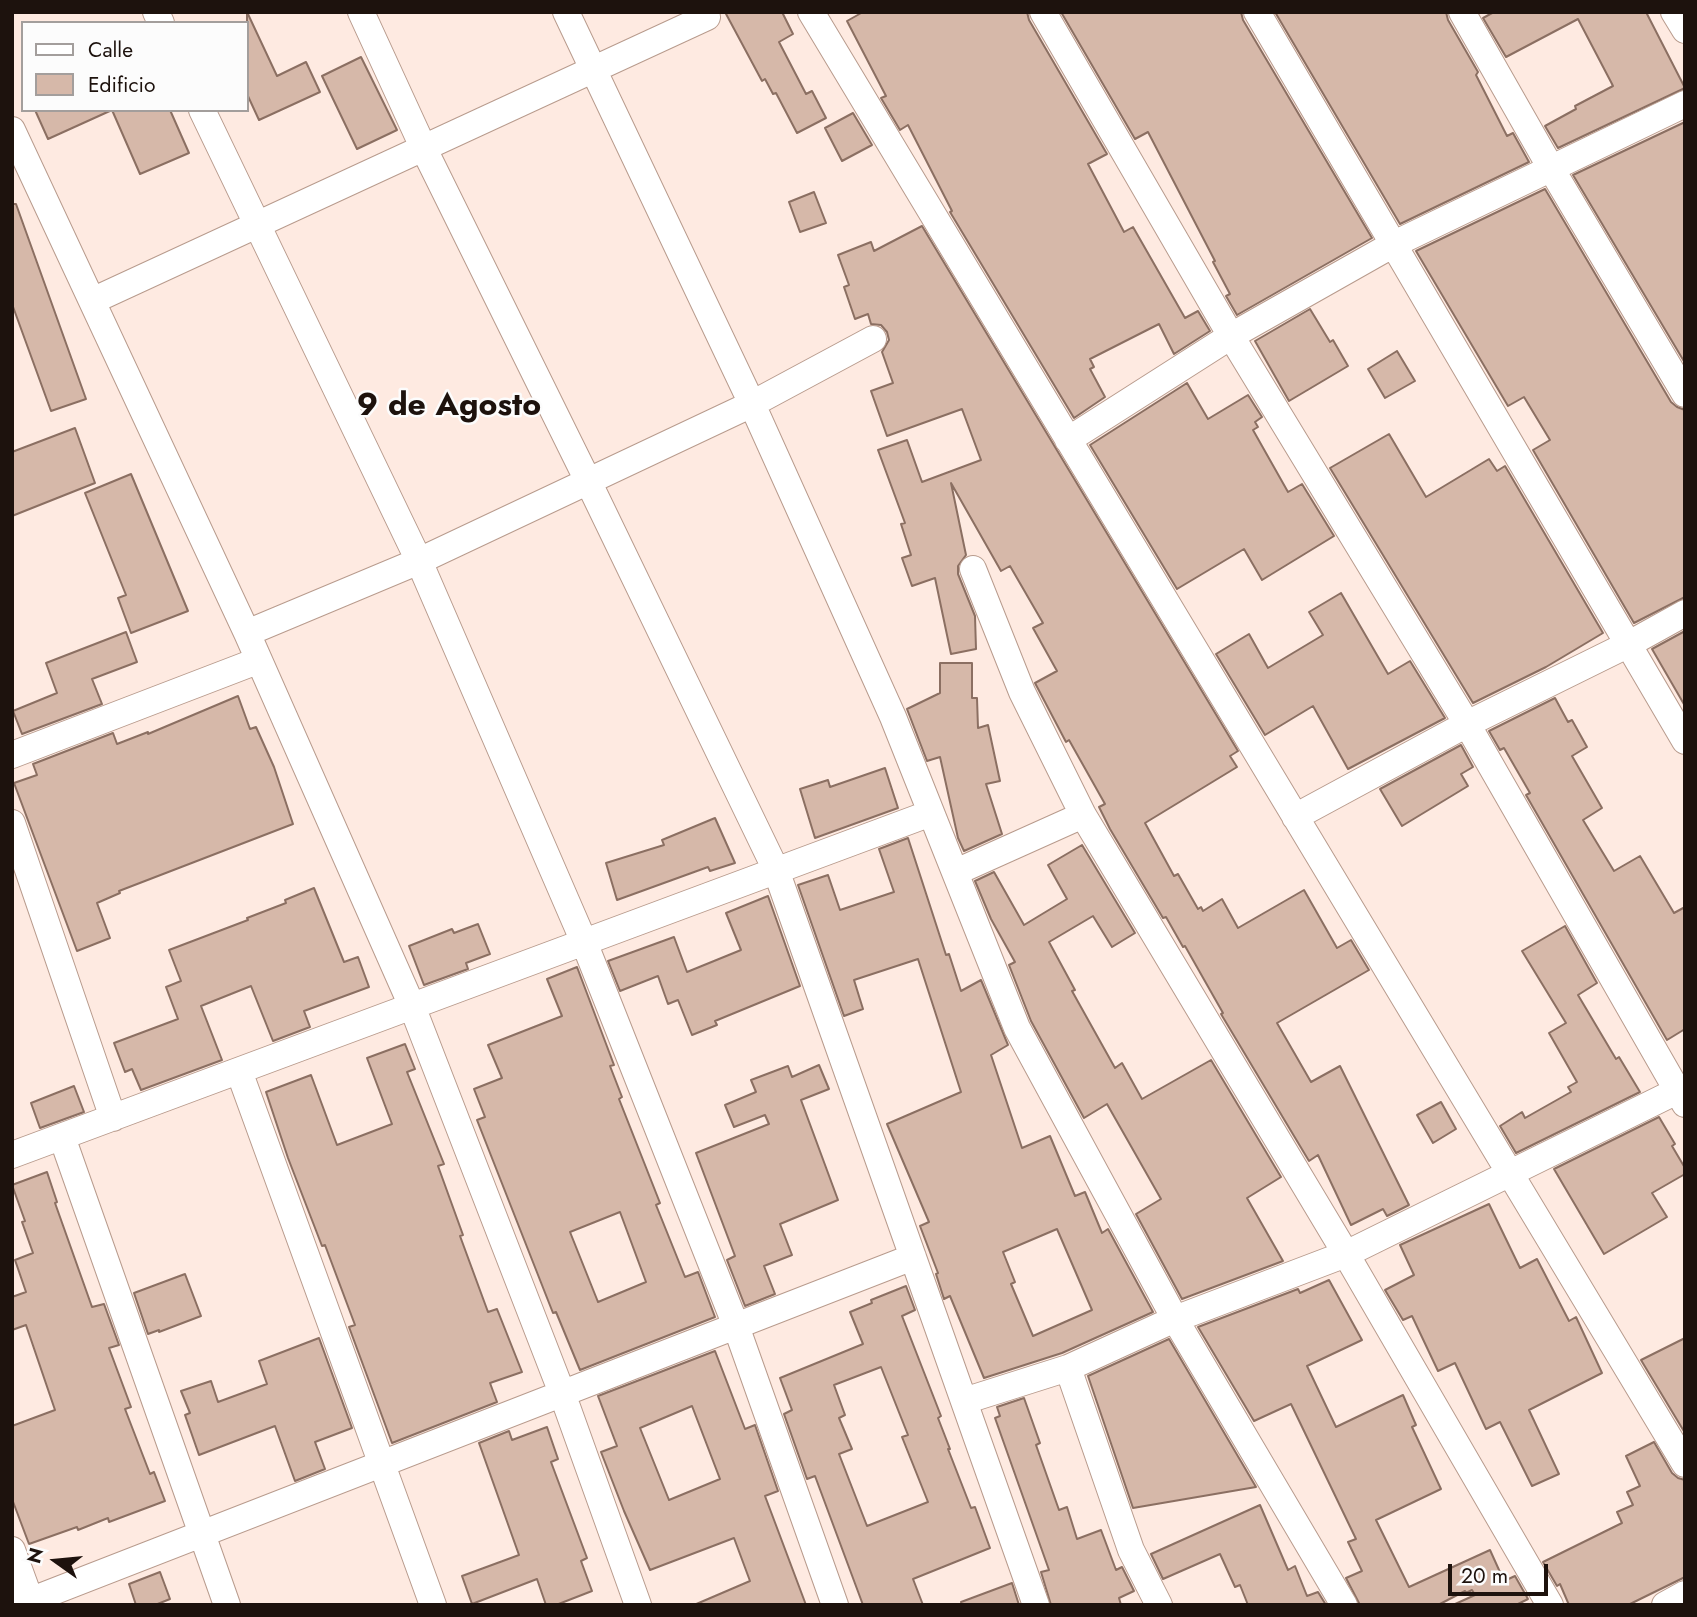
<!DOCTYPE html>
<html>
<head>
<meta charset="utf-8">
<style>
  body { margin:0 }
  #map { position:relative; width:1697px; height:1617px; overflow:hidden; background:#feeae1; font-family:Jost,sans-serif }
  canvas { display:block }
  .frame { position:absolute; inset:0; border:14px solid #1d120d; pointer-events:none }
  .legend { position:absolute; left:21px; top:21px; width:228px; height:91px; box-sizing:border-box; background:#fcfcfc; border:2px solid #a39e9c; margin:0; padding:9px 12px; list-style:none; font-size:21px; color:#1d120d }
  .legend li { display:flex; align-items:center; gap:14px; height:35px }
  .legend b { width:35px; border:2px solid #a39e9c }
  .north { position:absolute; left:21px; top:1526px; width:70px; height:70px; -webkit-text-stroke:5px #fcfcfc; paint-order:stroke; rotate:285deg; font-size:19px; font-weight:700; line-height:28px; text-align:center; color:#1d120d }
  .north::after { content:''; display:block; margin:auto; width:24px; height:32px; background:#1d120d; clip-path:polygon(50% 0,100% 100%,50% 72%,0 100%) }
  .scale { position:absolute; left:1448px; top:1564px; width:100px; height:32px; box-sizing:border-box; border:4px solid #1d120d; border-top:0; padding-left:9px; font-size:21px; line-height:24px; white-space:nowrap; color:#1d120d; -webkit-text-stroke:5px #fcfcfc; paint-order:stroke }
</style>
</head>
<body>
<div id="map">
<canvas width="1697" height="1617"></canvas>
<div class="frame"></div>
<ul class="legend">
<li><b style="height:9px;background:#fff"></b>Calle</li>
<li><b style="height:19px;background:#d6b8a9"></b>Edificio</li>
</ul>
<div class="north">N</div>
<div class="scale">20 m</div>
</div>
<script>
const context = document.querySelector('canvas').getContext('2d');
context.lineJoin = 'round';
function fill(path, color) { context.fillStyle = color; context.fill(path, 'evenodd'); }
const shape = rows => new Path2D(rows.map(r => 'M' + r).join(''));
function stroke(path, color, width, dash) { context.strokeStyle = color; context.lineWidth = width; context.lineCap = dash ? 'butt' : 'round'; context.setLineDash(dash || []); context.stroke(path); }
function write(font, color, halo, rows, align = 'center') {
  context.font = font + ' Jost,sans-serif'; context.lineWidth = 5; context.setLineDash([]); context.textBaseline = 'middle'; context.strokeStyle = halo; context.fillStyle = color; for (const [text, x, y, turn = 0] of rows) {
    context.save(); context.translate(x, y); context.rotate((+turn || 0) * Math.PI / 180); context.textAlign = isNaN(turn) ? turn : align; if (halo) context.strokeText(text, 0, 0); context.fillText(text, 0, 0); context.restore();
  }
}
const building = shape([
  [247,12,277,76,306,62,320,92,259,120,247,94,247,12],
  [725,12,782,12,793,34,779,42,806,94,812,91,826,118,797,133,776,93,773,94,765,79,762,81,725,12],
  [863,12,1027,12,1029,20,1107,154,1088,164,1124,232,1133,227,1185,318,1198,311,1210,331,1174,354,1159,324,1090,359,1094,367,1090,369,1105,397,1074,418,950,212,952,211,908,125,900,130,881,98,886,96,847,21,863,12],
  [1061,12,1241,12,1243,20,1372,238,1237,315,1226,296,1230,294,1213,262,1215,261,1148,132,1135,139,1061,12],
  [1275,12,1446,12,1448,20,1478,72,1476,75,1507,136,1513,133,1529,162,1400,224,1275,12],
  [1494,12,1646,12,1685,88,1558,148,1545,126,1576,109,1575,106,1613,86,1611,82,1578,19,1506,57,1483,18,1494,12],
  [361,57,397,130,357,149,322,76,361,57],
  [35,110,170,110,189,153,140,174,112,110,48,139,35,110],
  [853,113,872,145,842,161,825,128,853,113],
  [1685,122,1685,363,1573,175,1685,122],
  [1545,189,1671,402,1677,407,1685,410,1685,597,1634,623,1533,450,1550,440,1524,397,1508,406,1416,251,1545,189],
  [814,192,826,223,800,232,789,202,814,192],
  [12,204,16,204,86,399,51,411,12,304,12,204],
  [922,226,1238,751,1230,756,1237,767,1145,823,1174,876,1178,874,1198,909,1201,907,1203,911,1222,899,1238,928,1304,890,1337,948,1351,940,1369,970,1277,1023,1311,1082,1340,1066,1409,1205,1387,1216,1383,1209,1351,1225,1318,1155,1309,1161,1221,1014,1223,1013,1185,946,1183,947,1166,917,1163,918,1110,829,1099,807,1105,804,1069,740,1066,742,1035,683,1057,671,1033,628,1043,623,1010,566,1001,571,951,483,966,555,958,566,958,574,975,616,976,649,951,654,935,578,912,586,902,558,911,555,901,524,905,523,878,450,907,440,922,482,981,460,962,409,887,436,871,391,893,383,882,352,889,340,887,332,881,325,871,324,868,314,855,319,844,287,849,285,838,255,871,242,874,251,922,226],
  [1310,309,1330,342,1333,340,1348,366,1289,401,1255,341,1310,309],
  [1397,351,1415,381,1385,398,1368,369,1397,351],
  [1187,383,1208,419,1248,395,1262,417,1255,422,1258,427,1253,430,1288,492,1302,484,1334,536,1262,580,1244,549,1177,589,1090,445,1187,383],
  [75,428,95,483,12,516,12,452,75,428],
  [1389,434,1426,497,1489,459,1497,471,1505,466,1603,633,1546,667,1473,703,1330,468,1389,434],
  [131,474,188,611,131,633,118,598,126,595,85,493,131,474],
  [1341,593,1388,674,1410,661,1445,718,1348,769,1313,706,1265,735,1216,654,1249,634,1268,668,1323,635,1309,612,1341,593],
  [1685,631,1685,706,1652,649,1685,631],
  [126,632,137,662,92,679,102,704,22,734,13,711,57,693,46,663,126,632],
  [940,663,972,663,972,698,977,698,978,728,988,725,1000,781,986,784,1002,834,964,851,958,838,940,757,927,761,907,709,940,693,940,663],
  [238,696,250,729,256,727,274,767,293,824,119,891,120,893,97,903,110,938,77,951,14,783,37,775,33,764,113,733,117,744,148,732,148,734,238,696],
  [1555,698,1568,722,1572,720,1587,747,1572,756,1602,808,1583,820,1614,871,1640,856,1674,913,1685,907,1685,1029,1667,1040,1526,795,1530,793,1504,748,1500,750,1489,731,1555,698],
  [1461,745,1473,767,1461,774,1468,786,1402,826,1380,789,1461,745],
  [885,768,898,808,815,838,800,789,828,780,830,787,885,768],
  [715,818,735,863,710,871,708,867,617,900,606,863,664,845,662,840,715,818],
  [908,838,946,955,949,954,961,991,981,980,1008,1045,991,1055,1022,1148,1050,1136,1075,1196,1085,1192,1102,1233,1108,1229,1153,1312,1062,1353,984,1378,950,1296,944,1299,936,1274,938,1273,920,1226,929,1222,887,1124,961,1092,918,959,854,980,863,1009,844,1016,798,885,828,875,840,910,894,892,879,849,908,838],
  [1057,1229,1092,1310,1033,1336,1011,1284,1015,1282,1003,1252,1057,1229],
  [1082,845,1135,933,1112,947,1093,916,1049,942,1075,990,1072,991,1115,1068,1122,1063,1142,1099,1211,1060,1281,1177,1247,1198,1283,1261,1182,1299,1136,1214,1161,1199,1107,1104,1084,1118,1031,1021,1009,965,1015,962,991,919,975,881,994,872,1024,925,1067,899,1048,865,1082,845],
  [314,888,344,962,358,957,369,987,304,1011,310,1027,273,1041,251,986,201,1006,222,1060,141,1090,132,1069,125,1072,114,1043,178,1019,166,987,181,981,169,950,248,920,247,918,286,903,285,900,314,888],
  [768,896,800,986,715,1021,717,1025,692,1035,678,1000,668,1004,658,976,620,991,608,961,674,937,687,972,741,950,726,913,768,896],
  [478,924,490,954,466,963,468,969,424,985,409,946,452,929,454,933,478,924],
  [1565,926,1597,983,1578,995,1616,1059,1619,1057,1640,1092,1516,1153,1500,1126,1522,1112,1525,1118,1571,1092,1568,1087,1577,1082,1549,1033,1566,1023,1522,951,1565,926],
  [577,967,614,1065,610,1066,622,1097,619,1099,660,1203,656,1205,685,1277,698,1272,715,1317,580,1370,556,1312,553,1313,477,1120,485,1117,474,1089,502,1078,488,1045,562,1016,547,979,577,967],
  [620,1212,646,1282,598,1302,570,1232,620,1212],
  [405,1044,415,1069,407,1072,444,1164,438,1166,463,1235,460,1236,488,1312,497,1309,522,1372,490,1383,497,1402,392,1443,349,1327,355,1325,325,1245,322,1246,288,1158,266,1092,311,1075,337,1145,392,1124,367,1058,405,1044],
  [819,1065,829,1089,801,1100,838,1200,780,1224,792,1255,764,1266,775,1294,745,1306,727,1260,735,1256,696,1153,769,1124,765,1115,734,1127,725,1105,756,1092,751,1080,788,1066,792,1077,819,1065],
  [74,1086,84,1112,40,1128,31,1103,74,1086],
  [1441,1102,1456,1129,1433,1143,1417,1115,1441,1102],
  [1659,1117,1675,1144,1672,1146,1685,1168,1685,1174,1652,1193,1667,1217,1604,1254,1554,1169,1659,1117],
  [47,1172,57,1202,55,1203,92,1307,104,1304,119,1345,109,1348,131,1407,125,1409,150,1474,154,1472,165,1501,109,1522,108,1518,78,1530,77,1527,29,1544,12,1499,12,1426,55,1410,26,1325,12,1330,12,1297,26,1292,15,1260,33,1253,22,1222,25,1221,12,1185,47,1172],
  [1489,1204,1520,1268,1537,1259,1569,1321,1576,1317,1602,1373,1529,1410,1559,1474,1532,1486,1500,1422,1486,1429,1455,1363,1438,1371,1412,1316,1403,1320,1385,1290,1414,1275,1400,1245,1489,1204],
  [185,1274,201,1316,159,1332,159,1330,148,1334,134,1293,185,1274],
  [1329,1280,1362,1340,1307,1366,1336,1427,1403,1395,1416,1425,1412,1427,1441,1489,1376,1520,1409,1587,1490,1550,1504,1581,1515,1576,1528,1599,1516,1605,1453,1605,1475,1595,1472,1590,1466,1593,1465,1591,1438,1605,1360,1605,1346,1578,1362,1571,1348,1542,1356,1539,1291,1404,1254,1421,1198,1327,1298,1289,1300,1293,1329,1280],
  [906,1286,915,1310,902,1316,941,1416,938,1418,950,1449,948,1449,971,1508,975,1507,990,1548,913,1579,923,1605,863,1605,815,1476,807,1479,784,1414,792,1410,780,1378,863,1344,850,1312,872,1303,871,1300,906,1286],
  [881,1367,908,1435,902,1437,928,1502,867,1526,839,1454,852,1449,839,1418,845,1415,834,1385,881,1367],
  [319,1338,352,1428,315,1442,325,1469,295,1481,275,1426,199,1455,185,1415,190,1413,181,1391,211,1381,218,1402,267,1384,259,1361,319,1338],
  [1685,1338,1685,1433,1641,1360,1685,1338],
  [1169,1339,1256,1487,1133,1508,1088,1376,1169,1339],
  [715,1351,745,1429,755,1425,778,1491,765,1496,806,1605,694,1605,750,1581,734,1538,650,1570,624,1511,601,1452,617,1446,598,1396,715,1351],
  [692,1406,720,1479,669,1500,640,1428,692,1406],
  [1024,1398,1040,1443,1036,1445,1059,1510,1067,1507,1077,1539,1101,1530,1116,1570,1122,1567,1134,1591,1119,1598,1121,1605,1051,1605,1041,1572,1049,1570,995,1418,1000,1416,997,1407,1024,1398],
  [547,1427,558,1459,551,1462,587,1558,581,1561,592,1591,556,1605,546,1605,537,1579,472,1604,462,1576,519,1555,479,1443,509,1431,512,1440,547,1427],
  [1654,1442,1672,1473,1678,1478,1685,1480,1685,1577,1628,1605,1569,1605,1560,1584,1557,1586,1543,1562,1622,1523,1617,1512,1633,1505,1627,1492,1640,1486,1626,1456,1654,1442],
  [1260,1505,1288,1570,1295,1566,1307,1596,1318,1592,1326,1605,1248,1605,1240,1585,1235,1587,1220,1554,1163,1579,1151,1554,1260,1505],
  [160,1572,170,1599,155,1605,136,1605,129,1584,160,1572],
  [1012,1583,1019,1605,962,1605,961,1602,1012,1583]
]);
const street = shape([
  [156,12,161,23],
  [361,12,423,147,588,481,776,870,1036,1605],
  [566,12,752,404,893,717,1017,1028,1175,1319,1344,1605],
  [811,12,1685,1464],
  [1043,12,1231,336,1467,724,1685,1104],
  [1257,12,1685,741],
  [1462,12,1552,170,1685,394],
  [1674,12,1685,30],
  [202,110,419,561,584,942,736,1326,835,1605],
  [12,130,247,633,412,1006,562,1393,638,1605],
  [92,301,707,17],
  [1068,440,1231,336,1392,245,1685,104],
  [973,569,1022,692,1083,815,1346,1254,1550,1605],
  [247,633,419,561,752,404,873,339],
  [12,755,257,661],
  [1295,817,1467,724,1629,644,1685,613],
  [12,823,113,1118],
  [956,872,1083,815],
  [239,1071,433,1605],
  [62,1137,227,1605],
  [12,1155,931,813],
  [1068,1368,1131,1550,1159,1605],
  [964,1401,1068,1368,1175,1319,1346,1254,1685,1087],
  [12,1550,32,1605],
  [19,1605,913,1257],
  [1665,1605,1685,1594]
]);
const districtNames = [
  ["9 de Agosto",449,407]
];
fill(building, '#d6b8a9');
stroke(building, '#8b6f62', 2);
stroke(street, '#b89b8d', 28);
stroke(street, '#fff', 26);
write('bold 32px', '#1d120d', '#fcfcfc', districtNames);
</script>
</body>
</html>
